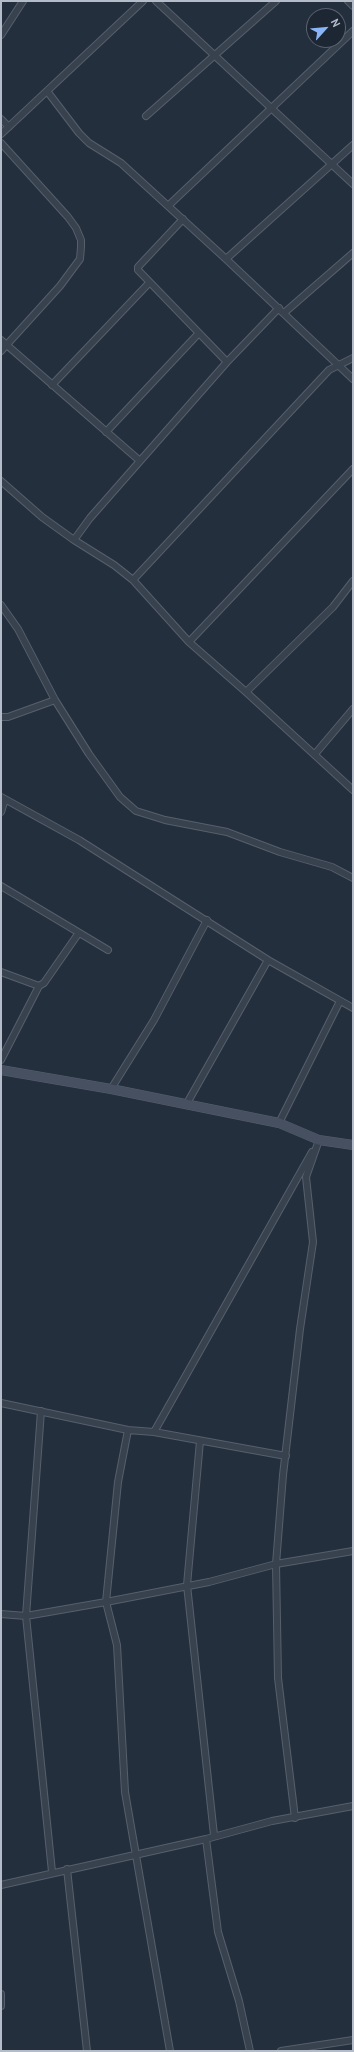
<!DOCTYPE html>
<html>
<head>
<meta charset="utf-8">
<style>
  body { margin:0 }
  #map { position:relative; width:354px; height:2052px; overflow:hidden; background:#242f3e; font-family:"PT Sans",sans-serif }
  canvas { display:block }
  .frame { position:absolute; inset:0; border:2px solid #b4bcc9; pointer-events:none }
  .north { position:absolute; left:306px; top:8px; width:40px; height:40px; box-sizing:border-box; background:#1d2633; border:1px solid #59626f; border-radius:50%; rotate:63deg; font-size:11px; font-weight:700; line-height:16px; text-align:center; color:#b4bcc9 }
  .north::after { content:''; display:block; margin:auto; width:14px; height:18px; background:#8ab4f8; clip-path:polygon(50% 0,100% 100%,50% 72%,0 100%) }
</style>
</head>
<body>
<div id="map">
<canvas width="354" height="2052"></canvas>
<div class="frame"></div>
<div class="north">N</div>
</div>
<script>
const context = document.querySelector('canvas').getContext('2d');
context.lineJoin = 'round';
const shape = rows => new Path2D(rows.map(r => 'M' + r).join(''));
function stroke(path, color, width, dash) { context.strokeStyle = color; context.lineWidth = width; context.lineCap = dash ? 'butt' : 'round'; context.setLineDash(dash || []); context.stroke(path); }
const street = shape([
  [156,1,353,184],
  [348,1,353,6],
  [1,35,23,1],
  [47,91,79,133,89,143,121,163,226,259,353,379],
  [146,116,276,1],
  [1,119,9,127],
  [1,134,143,1],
  [1,143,68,217,76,228,81,240,81,247,80,259,60,286,1,351],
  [168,206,353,31],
  [183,219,138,267,138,270,227,362],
  [226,259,353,145],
  [284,313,353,253],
  [1,340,140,461],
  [52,385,149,283],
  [106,432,198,334],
  [1,481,42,517,74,540,114,565,133,580,189,642,246,692,353,790],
  [74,540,90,518,227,362,279,308],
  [133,580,329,370,353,358],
  [1,605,18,629,55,700,89,754,120,797,136,811,165,820,227,832,280,852,332,867,353,878],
  [189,642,353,469],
  [246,692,333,607,353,581],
  [1,717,8,717,55,700],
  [315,754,353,709],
  [1,797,79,840,268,960,353,1008],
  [1,812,5,799],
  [1,886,108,950],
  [1,972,39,986],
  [1,1060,39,986,44,983,78,934],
  [111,1089,154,1020,207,920],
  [186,1105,268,960],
  [279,1123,340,1001],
  [1,1403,128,1430,154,1432,286,1456],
  [41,1411,26,1616,52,1872],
  [128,1430,118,1482,106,1602,117,1645,125,1792,170,2051],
  [154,1432,312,1152],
  [200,1441,187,1585,214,1835],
  [1,1614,26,1616,106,1602,209,1582,276,1564,353,1551],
  [295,1818,278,1678,276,1564,283,1475,300,1329,313,1242,306,1177,319,1140],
  [206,1839,218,1932,239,2001,250,2051],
  [67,1869,87,2051],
  [1,1885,206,1839,272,1821,353,1806],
  [1,1994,1,2006],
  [281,2051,353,2040]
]);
const secondary = shape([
  [1,1070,111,1089,279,1123,319,1140,353,1145]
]);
stroke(street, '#565f6c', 8);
stroke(secondary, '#565f6c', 10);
stroke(street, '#38414e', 6);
stroke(secondary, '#465061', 9);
</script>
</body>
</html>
